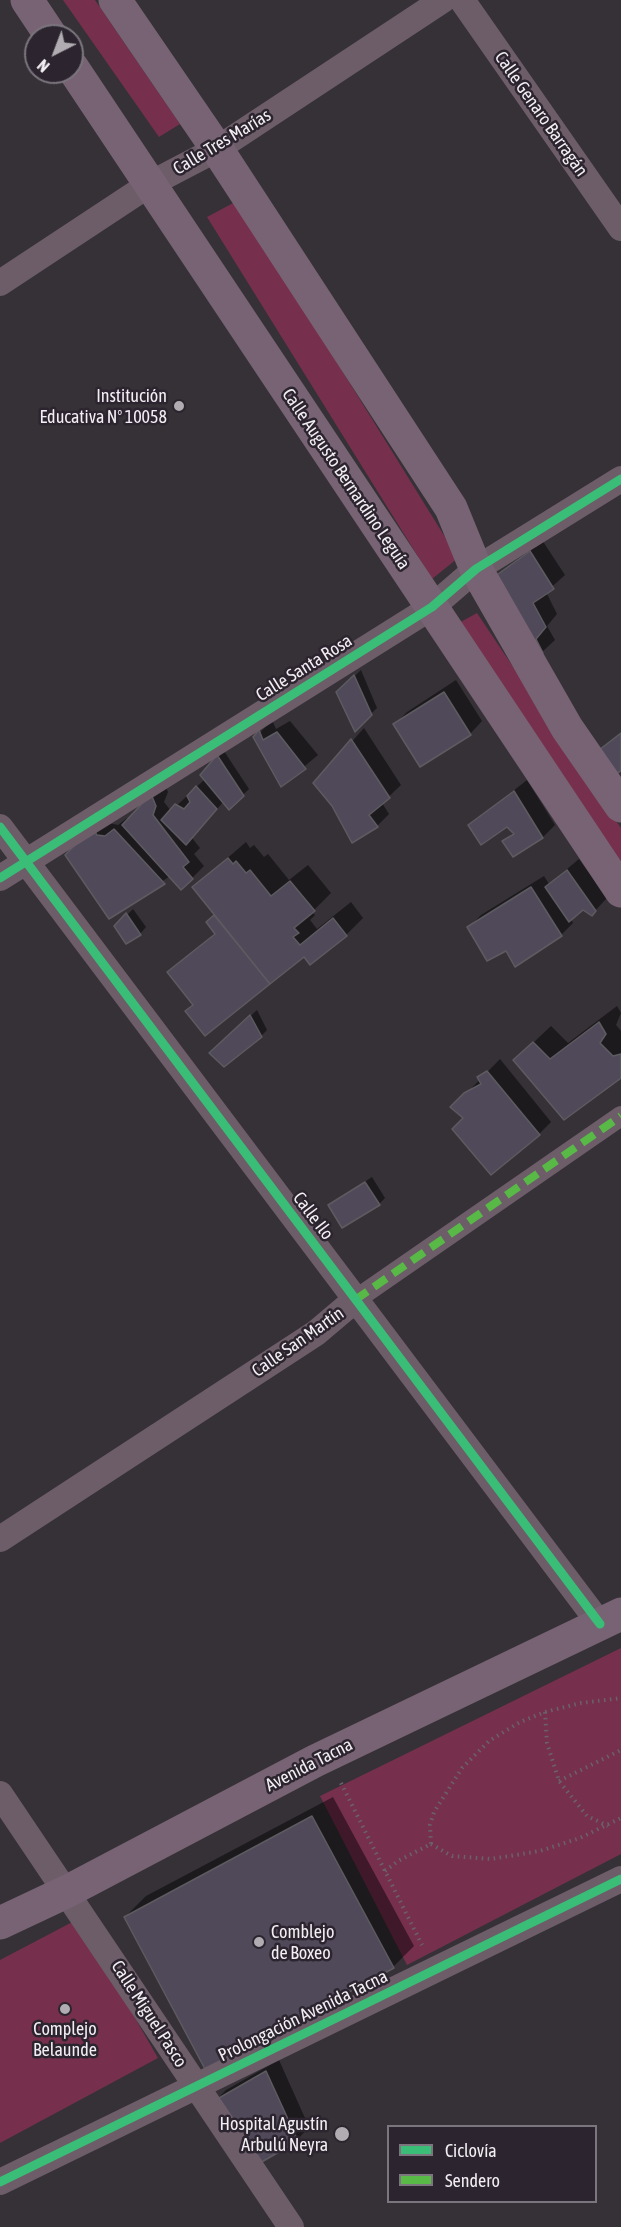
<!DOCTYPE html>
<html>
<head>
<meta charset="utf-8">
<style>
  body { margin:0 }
  #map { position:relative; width:621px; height:2227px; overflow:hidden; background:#353137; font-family:"Asap Condensed",sans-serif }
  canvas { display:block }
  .legend { position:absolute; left:387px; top:2125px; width:210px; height:78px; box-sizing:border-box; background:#2c252f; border:2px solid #7b757e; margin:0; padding:8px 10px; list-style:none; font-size:18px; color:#f2eef4 }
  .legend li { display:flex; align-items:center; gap:12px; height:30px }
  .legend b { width:30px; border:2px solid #7b757e }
  .north { position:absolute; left:24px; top:24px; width:60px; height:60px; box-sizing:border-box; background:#2c252f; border:2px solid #7b757e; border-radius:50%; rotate:222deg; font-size:16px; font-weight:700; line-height:24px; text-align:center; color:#f2eef4 }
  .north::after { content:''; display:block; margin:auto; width:21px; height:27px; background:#b0acb2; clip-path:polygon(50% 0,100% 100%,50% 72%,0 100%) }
</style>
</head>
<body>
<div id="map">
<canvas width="621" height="2227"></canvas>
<ul class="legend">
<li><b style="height:8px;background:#3abd76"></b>Ciclovía</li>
<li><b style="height:8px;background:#58b947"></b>Sendero</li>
</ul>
<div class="north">N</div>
</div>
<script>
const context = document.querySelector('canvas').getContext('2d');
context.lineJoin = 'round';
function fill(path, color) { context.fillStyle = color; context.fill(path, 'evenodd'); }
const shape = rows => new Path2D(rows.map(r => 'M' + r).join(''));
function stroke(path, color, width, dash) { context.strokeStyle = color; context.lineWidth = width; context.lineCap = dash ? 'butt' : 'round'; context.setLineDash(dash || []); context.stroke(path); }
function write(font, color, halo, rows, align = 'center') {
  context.font = font + ' "Asap Condensed",sans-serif'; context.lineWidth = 5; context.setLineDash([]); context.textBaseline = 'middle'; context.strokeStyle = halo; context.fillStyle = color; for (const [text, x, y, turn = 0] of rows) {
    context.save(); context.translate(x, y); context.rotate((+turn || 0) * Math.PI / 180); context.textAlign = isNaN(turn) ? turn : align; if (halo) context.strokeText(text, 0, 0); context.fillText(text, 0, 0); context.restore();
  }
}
const green = shape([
  [63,0,95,0,180,124,159,137],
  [237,201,458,558,432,579,207,217],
  [477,613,621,828,621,869,457,624],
  [621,1648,621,1854,407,1965,320,1796],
  [78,1919,158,2058,0,2143,0,1960]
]);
const shadow = shape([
  [542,540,565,575,546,592,557,614,547,626,555,640,542,652,489,582],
  [361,670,377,708,355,729,337,693],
  [456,680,482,721,470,734,395,724,407,712],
  [272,720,276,729,290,721,318,755,282,785,255,738],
  [364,728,401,785,382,803,389,814,377,826,334,806,315,783],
  [224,751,249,789,229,808,224,801,192,838,200,848,194,854,204,866,192,878,170,876,110,917,67,855,105,817,109,823,118,825,127,818,129,820,164,783,168,792,164,802,171,811,205,779,202,775],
  [527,780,555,825,543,837,504,841,514,832,507,825,470,825],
  [246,842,250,848,254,845,264,857,268,854,289,880,308,865,331,893,312,912,315,915,310,920,317,929,351,902,363,918,346,935,304,955,205,1034,194,1004,169,972,216,932,208,922,216,914,194,887],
  [579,859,607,898,592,914,583,908,571,919,573,923,561,935,507,949,469,927,481,915,544,876,549,884],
  [133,909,146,927,140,934,116,926],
  [617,1006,621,1013,616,1025,621,1031,621,1077,515,1060,551,1026,568,1043],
  [257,1010,267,1030,261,1036,211,1053],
  [500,1059,551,1122,539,1134,465,1118,453,1107],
  [372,1177,385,1198,379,1204,330,1205],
  [333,1797,414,1946,393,1967,125,1917,146,1896],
  [279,2060,309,2127,297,2140,214,2102,226,2090]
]);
const building = shape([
  [530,551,554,589,533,603,546,627,536,639,543,653,531,661,487,582,530,551],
  [354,675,372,715,355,732,336,692,354,675],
  [444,692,471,735,420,767,393,724,444,692],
  [259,730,263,740,277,732,306,769,281,787,253,737,259,730],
  [621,733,621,771,614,775,599,750,621,733],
  [351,739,390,798,369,815,378,827,352,843,332,806,313,783,351,739],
  [217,755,244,796,229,810,200,775,217,755],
  [196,786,217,809,186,845,161,820,175,804,184,809,190,802,187,796,196,786],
  [514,791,543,838,513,857,502,841,514,834,507,827,481,845,468,825,514,791],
  [151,794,156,806,153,815,189,862,183,867,193,879,181,890,122,825,151,794],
  [92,828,97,835,105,836,114,829,165,884,109,919,65,855,92,828],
  [228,858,233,864,236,861,246,873,250,870,271,896,290,881,315,911,294,928,299,933,293,937,300,945,333,918,347,936,310,965,304,957,270,984,192,887,228,858],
  [567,870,596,911,592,916,583,910,569,922,545,887,567,870],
  [531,887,562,936,515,967,506,951,487,961,467,927,531,887],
  [126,913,141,935,126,944,114,926,126,913],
  [214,915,270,984,205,1036,185,1011,193,1005,167,972,215,934,206,922,214,915],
  [250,1015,262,1037,224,1067,209,1053,250,1015],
  [599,1022,606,1034,600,1043,613,1056,621,1054,621,1078,564,1120,513,1060,533,1042,550,1059,599,1022],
  [487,1071,540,1135,491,1175,452,1129,463,1118,450,1107,464,1093,481,1084,477,1077,487,1071],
  [365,1182,380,1205,342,1228,328,1205,365,1182],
  [312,1816,394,1968,205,2069,124,1917,312,1816],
  [266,2071,298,2141,253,2167,212,2102,266,2071]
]);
const path = shape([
  [545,1712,547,1743,559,1781,587,1816,608,1826],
  [559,1781,621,1750],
  [341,1783,422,1945],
  [431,1844,452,1856,491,1859,540,1851,580,1838,621,1818],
  [385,1871,398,1861,431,1844,430,1825,434,1812,462,1768,489,1741,520,1722,545,1712,581,1703,621,1698]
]);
const pedestrian = shape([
  [355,1300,621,1116]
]);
const minor = shape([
  [462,0,621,228],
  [0,283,150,184,217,149,443,0],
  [0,827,600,1624],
  [0,878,432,607,476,569,621,479],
  [0,1539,316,1333,355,1300],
  [0,1794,291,2227],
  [0,2182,621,1879]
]);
const primary = shape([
  [27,0,51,36],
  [115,0,217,149,451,508,476,569,567,728,621,806],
  [72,67,621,891],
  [0,1923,68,1891,315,1761,621,1614]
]);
const quiet = shape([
  [355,1300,621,1116]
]);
const cycleway = shape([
  [0,827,600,1624],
  [0,878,432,607,476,569,621,479],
  [0,2182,621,1879]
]);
const markers = [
  [179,406,6,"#b0acb2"],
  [259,1942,6,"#b0acb2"],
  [65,2009,6,"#b0acb2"],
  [342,2134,8,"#b0acb2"]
];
const streetNames = [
  ["Calle Genaro Barragán",541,114,55],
  ["Calle Tres Marías",222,142,-31],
  ["Calle Augusto Bernardino Leguía",346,479,56],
  ["Calle Santa Rosa",304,668,-32],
  ["Calle Ilo",313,1216,53],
  ["Calle San Martín",298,1342,-35],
  ["Avenida Tacna",309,1765,-27],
  ["Calle Miguel Pasco",149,2014,57],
  ["Prolongación Avenida Tacna",303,2016,-26]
];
const poiNames = [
  ["Institución",167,396],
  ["Educativa Nº 10058",167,417],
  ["Comblejo",271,1932,"left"],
  ["de Boxeo",271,1953,"left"],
  ["Complejo",65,2029,"center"],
  ["Belaunde",65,2050,"center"],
  ["Hospital Agustín",328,2124],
  ["Arbulú Neyra",328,2145]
];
fill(green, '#76304d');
fill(shadow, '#0007');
fill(building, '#50495a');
stroke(building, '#5e5b60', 1.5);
stroke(path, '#6b616a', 4, [1.5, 4.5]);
stroke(pedestrian, '#6c5d69', 20);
stroke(minor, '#6c5d69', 26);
stroke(primary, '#776373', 33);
stroke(quiet, '#58b947', 8, [15, 8]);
stroke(cycleway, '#3abd76', 9);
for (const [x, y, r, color] of markers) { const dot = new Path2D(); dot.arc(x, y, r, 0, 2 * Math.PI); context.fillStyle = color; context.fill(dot); stroke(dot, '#2c252f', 2); }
write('18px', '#f2eef4', '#2c252f', streetNames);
write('18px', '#f2eef4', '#2c252f', poiNames, 'right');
</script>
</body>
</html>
